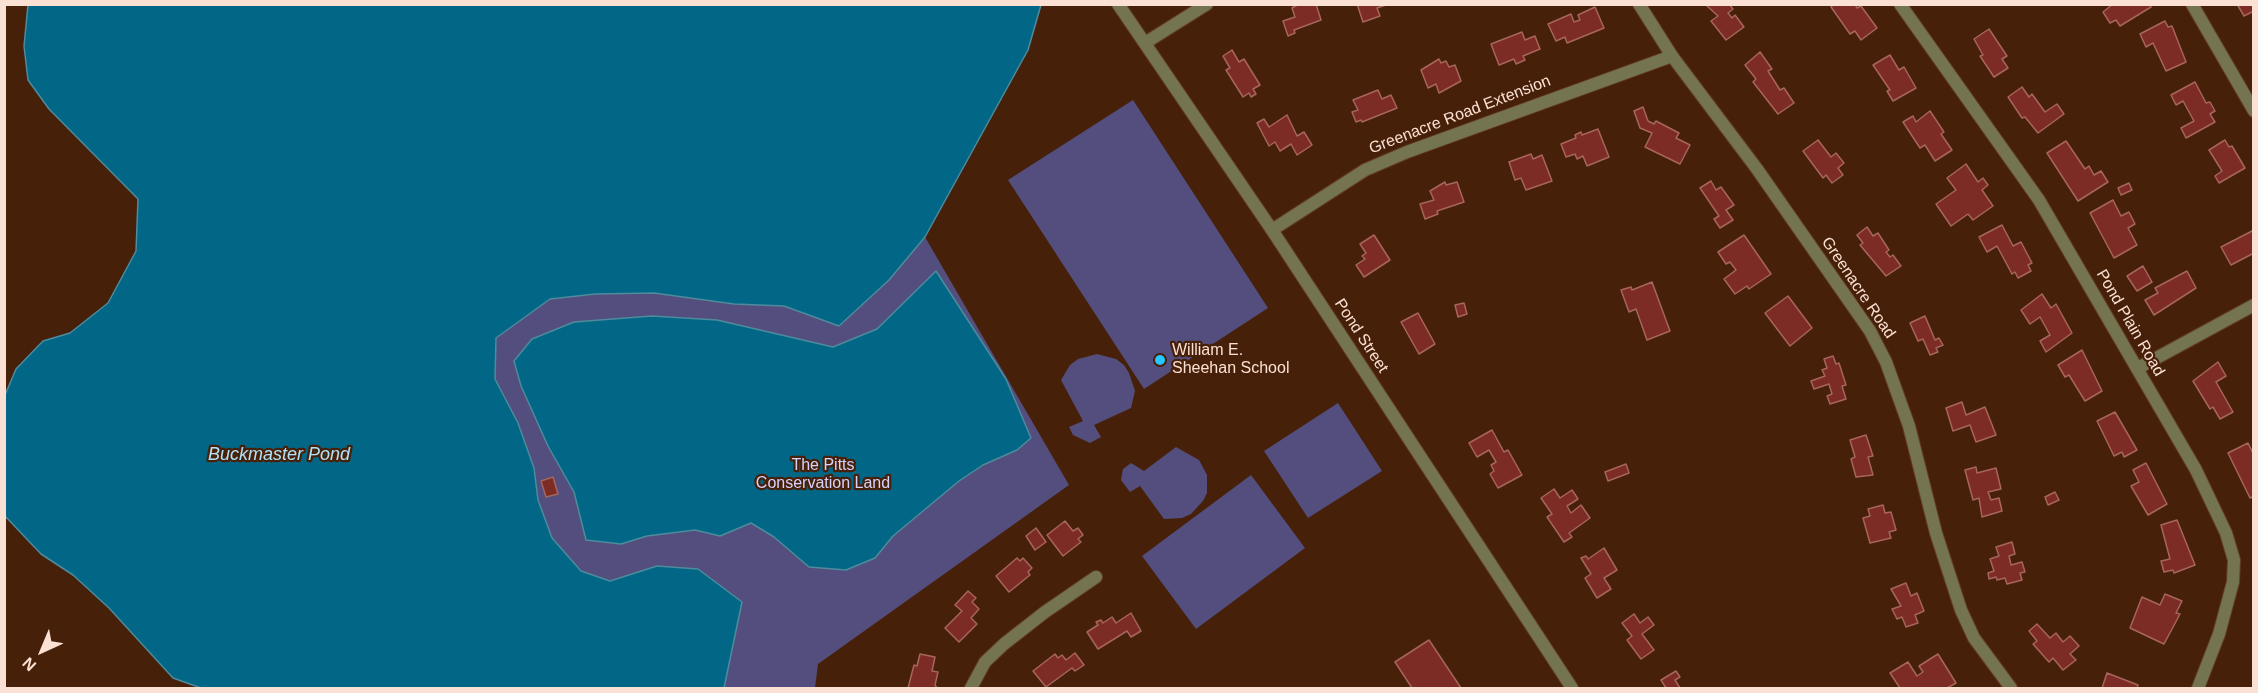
<!DOCTYPE html>
<html>
<head>
<meta charset="utf-8">
<style>
  body { margin:0 }
  #map { position:relative; width:2258px; height:693px; overflow:hidden; background:#472009; font-family:Arial,sans-serif }
  canvas { display:block }
  .frame { position:absolute; inset:0; border:6px solid #fbe0d4; pointer-events:none }
  .north { position:absolute; left:12px; top:621px; width:60px; height:60px; -webkit-text-stroke:4px #472009; paint-order:stroke; rotate:224deg; font-size:16px; font-weight:700; line-height:24px; text-align:center; color:#fbe0d4 }
  .north::after { content:''; display:block; margin:auto; width:21px; height:27px; background:#fbe0d4; clip-path:polygon(50% 0,100% 100%,50% 72%,0 100%) }
</style>
</head>
<body>
<div id="map">
<canvas width="2258" height="693"></canvas>
<div class="frame"></div>
<div class="north">N</div>
</div>
<script>
const context = document.querySelector('canvas').getContext('2d');
context.lineJoin = 'round';
function fill(path, color) { context.fillStyle = color; context.fill(path, 'evenodd'); }
const shape = rows => new Path2D(rows.map(r => 'M' + r).join(''));
function stroke(path, color, width, dash) { context.strokeStyle = color; context.lineWidth = width; context.lineCap = dash ? 'butt' : 'round'; context.setLineDash(dash || []); context.stroke(path); }
function write(font, color, halo, rows, align = 'center') {
  context.font = font + ' Arial,sans-serif'; context.lineWidth = 4.5; context.setLineDash([]); context.textBaseline = 'middle'; context.strokeStyle = halo; context.fillStyle = color; for (const [text, x, y, turn = 0] of rows) {
    context.save(); context.translate(x, y); context.rotate((+turn || 0) * Math.PI / 180); context.textAlign = isNaN(turn) ? turn : align; if (halo) context.strokeText(text, 0, 0); context.fillText(text, 0, 0); context.restore();
  }
}
const green = shape([
  [1133,100,1268,308,1144,389,1008,180],
  [925,237,1069,485,818,664,815,688,724,688,741,602,657,566,610,581,581,571,552,538,538,500,534,468,495,379,496,338,550,299,595,294,654,293,734,304,784,306,839,326,889,280],
  [1097,354,1116,359,1124,365,1129,373,1135,391,1131,408,1094,425,1101,437,1090,443,1073,435,1069,427,1083,421,1061,380,1070,365,1078,359],
  [1338,403,1382,471,1308,518,1264,451],
  [1176,447,1199,460,1207,475,1207,493,1203,501,1191,514,1182,518,1164,519,1140,486,1130,492,1121,480,1123,469,1131,463,1144,471],
  [1251,475,1305,548,1196,629,1142,556]
]);
const water = shape([
  [28,5,28,4,1041,5,1028,50,925,237,889,280,839,326,784,306,734,304,654,293,595,294,550,299,496,338,495,379,518,423,534,468,538,500,552,538,581,571,610,581,657,566,698,569,742,602,724,688,201,688,173,678,109,608,73,575,41,554,5,516,5,395,16,369,43,341,70,333,108,303,136,251,138,199,49,109,28,80,24,46,28,5],
  [936,271,1006,379,1031,438,1017,450,983,465,959,481,893,536,875,558,846,570,809,567,774,537,751,523,720,536,695,530,647,536,621,544,586,540,574,492,548,446,521,386,514,361,532,339,574,322,652,316,717,320,833,347,877,329,936,271]
]);
const building = shape([
  [1316,4,1321,20,1294,30,1295,33,1288,36,1283,21,1295,17,1292,8,1299,4,1316,4],
  [1357,4,1385,4,1386,5,1377,8,1380,16,1363,22,1357,4],
  [1705,4,1729,4,1733,9,1728,13,1732,18,1735,15,1744,27,1726,40,1711,21,1718,16,1705,4],
  [1834,4,1855,4,1857,8,1861,6,1877,28,1861,40,1855,31,1850,34,1831,7,1834,4],
  [2150,4,2151,7,2120,26,2116,20,2110,23,2103,12,2113,4,2150,4],
  [2237,4,2254,4,2254,11,2244,16,2237,4],
  [1595,7,1604,28,1567,43,1565,37,1556,41,1548,24,1571,14,1574,22,1580,20,1578,15,1595,7],
  [2165,21,2168,27,2172,26,2186,62,2166,71,2153,43,2146,47,2140,34,2165,21],
  [1989,29,2007,56,2002,59,2008,68,1994,77,1980,56,1983,55,1974,39,1989,29],
  [1522,32,1525,40,1535,36,1540,49,1523,56,1525,60,1516,64,1514,59,1499,65,1491,44,1522,32],
  [1232,50,1239,62,1244,59,1260,85,1253,89,1256,94,1251,97,1249,93,1243,97,1226,70,1230,68,1223,56,1232,50],
  [1760,52,1772,69,1768,71,1780,90,1784,88,1794,103,1778,114,1753,82,1756,79,1745,65,1760,52],
  [1890,55,1899,70,1904,67,1916,88,1893,101,1887,91,1890,90,1873,65,1890,55],
  [1439,59,1441,63,1446,61,1449,67,1455,65,1461,81,1439,93,1436,84,1428,88,1421,70,1439,59],
  [2195,82,2206,103,2210,102,2215,111,2210,114,2215,122,2186,138,2181,128,2194,121,2183,101,2176,105,2171,95,2195,82],
  [2022,87,2029,97,2032,94,2045,112,2057,104,2064,114,2038,133,2025,117,2022,118,2008,97,2022,87],
  [1378,90,1382,99,1391,95,1397,108,1362,122,1361,120,1356,122,1352,112,1358,110,1353,100,1378,90],
  [1643,107,1648,121,1654,124,1656,121,1679,133,1676,138,1690,145,1680,164,1645,147,1652,133,1640,128,1634,111,1643,107],
  [1930,111,1944,132,1941,134,1952,150,1935,161,1925,145,1920,148,1903,122,1913,116,1916,122,1930,111],
  [1287,115,1297,136,1304,132,1312,145,1297,155,1291,144,1280,151,1275,142,1269,146,1257,123,1264,119,1269,127,1287,115],
  [1598,129,1609,157,1587,166,1583,156,1577,159,1575,154,1566,157,1561,144,1576,138,1575,135,1581,132,1582,135,1598,129],
  [1818,140,1831,157,1836,153,1844,163,1838,168,1843,175,1832,183,1826,175,1823,178,1803,151,1818,140],
  [2225,140,2229,147,2232,146,2245,168,2219,183,2215,176,2222,171,2209,150,2225,140],
  [2066,141,2085,169,2089,166,2094,175,2101,171,2108,182,2078,201,2047,153,2066,141],
  [1531,154,1533,159,1542,155,1552,181,1526,190,1521,178,1515,180,1509,162,1531,154],
  [1966,164,1978,182,1983,178,1988,185,1982,190,1993,206,1973,220,1968,214,1951,226,1936,204,1956,190,1947,178,1966,164],
  [1711,181,1716,190,1721,187,1734,205,1726,210,1733,220,1720,228,1714,219,1719,216,1700,188,1711,181],
  [1445,182,1446,185,1457,182,1464,202,1437,211,1438,214,1425,219,1420,204,1434,200,1430,191,1445,182],
  [2129,183,2132,190,2121,195,2118,188,2129,183],
  [2113,200,2121,216,2129,212,2135,224,2128,228,2137,245,2114,258,2090,213,2113,200],
  [2002,225,2013,246,2021,242,2032,263,2028,265,2031,271,2018,278,2015,272,2012,274,1997,246,1987,252,1979,237,2002,225],
  [1867,227,1873,236,1878,233,1889,250,1886,252,1890,257,1893,255,1901,266,1886,276,1860,245,1863,243,1857,235,1867,227],
  [2254,230,2254,253,2231,265,2221,247,2254,230],
  [1374,235,1390,260,1364,277,1356,265,1365,259,1362,256,1366,253,1360,244,1374,235],
  [1744,235,1771,274,1749,289,1747,286,1735,294,1724,279,1736,270,1730,262,1726,264,1718,252,1744,235],
  [2143,266,2152,282,2137,291,2127,276,2143,266],
  [2187,271,2196,288,2154,315,2145,300,2158,293,2155,288,2187,271],
  [1652,282,1670,331,1647,340,1636,309,1629,312,1621,290,1631,287,1632,290,1652,282],
  [2042,294,2051,308,2056,304,2072,333,2046,352,2040,341,2050,335,2040,317,2030,324,2021,310,2042,294],
  [1788,296,1812,328,1790,346,1765,313,1788,296],
  [1464,303,1467,314,1458,317,1455,305,1464,303],
  [1418,313,1435,344,1419,354,1401,322,1418,313],
  [1925,316,1935,340,1939,338,1943,345,1936,348,1938,352,1930,355,1923,339,1918,341,1910,323,1925,316],
  [2082,350,2102,391,2085,401,2069,375,2065,377,2058,365,2082,350],
  [1833,356,1836,364,1839,363,1846,385,1842,386,1846,399,1830,404,1827,396,1832,394,1829,384,1814,389,1811,381,1825,376,1822,370,1827,368,1824,359,1833,356],
  [2218,362,2226,376,2216,382,2233,412,2220,419,2213,407,2210,409,2193,381,2218,362],
  [1962,402,1966,415,1985,407,1996,435,1976,442,1970,425,1953,431,1946,408,1962,402],
  [2115,412,2137,450,2124,457,2122,452,2114,456,2097,421,2115,412],
  [1492,430,1504,452,1508,450,1522,475,1498,488,1490,474,1494,471,1491,465,1496,462,1489,450,1477,457,1469,443,1492,430],
  [1866,435,1873,456,1868,457,1873,475,1856,477,1851,459,1855,457,1850,440,1866,435],
  [2248,443,2254,455,2254,496,2250,498,2228,453,2248,443],
  [2146,463,2167,504,2148,515,2131,486,2139,482,2133,470,2146,463],
  [1626,464,1629,473,1608,481,1605,472,1626,464],
  [1976,467,1977,473,1996,468,2001,489,1988,492,1991,500,1999,498,2002,511,1982,517,1979,498,1973,500,1965,470,1976,467],
  [553,477,558,494,546,497,541,481,553,477],
  [1554,489,1560,498,1572,490,1578,499,1567,506,1571,513,1581,505,1590,518,1569,533,1572,537,1564,542,1547,517,1552,514,1541,498,1554,489],
  [2055,492,2059,500,2048,505,2045,497,2055,492],
  [1883,505,1885,513,1891,512,1896,530,1889,532,1891,538,1870,543,1863,518,1870,516,1868,509,1883,505],
  [2177,520,2195,565,2174,573,2173,570,2164,572,2161,561,2170,559,2161,525,2177,520],
  [1065,521,1073,531,1078,528,1083,535,1078,539,1081,542,1063,556,1047,535,1065,521],
  [1036,528,1046,542,1035,550,1026,536,1036,528],
  [2012,542,2015,554,2009,556,2011,565,2022,562,2025,572,2020,573,2022,580,2007,584,2005,578,1997,580,1996,577,1989,579,1988,573,1994,571,1990,559,1999,556,1996,547,2012,542],
  [1604,548,1617,570,1604,578,1611,589,1597,598,1585,578,1591,574,1581,558,1586,556,1588,559,1604,548],
  [1017,558,1020,561,1023,558,1032,568,1028,572,1030,575,1009,592,996,576,1017,558],
  [1906,583,1911,596,1917,593,1924,611,1915,615,1918,623,1906,627,1902,617,1897,619,1892,609,1901,606,1891,589,1906,583],
  [968,591,976,598,972,602,979,609,971,618,977,624,959,642,945,628,962,611,955,605,968,591],
  [2165,594,2182,601,2176,613,2180,614,2164,644,2130,628,2142,597,2160,605,2165,594],
  [1131,613,1141,631,1131,637,1127,631,1098,649,1087,632,1098,625,1096,622,1101,620,1103,623,1112,617,1116,623,1131,613],
  [1634,614,1640,623,1648,617,1654,625,1642,634,1654,650,1641,659,1627,640,1632,636,1622,623,1634,614],
  [2037,624,2050,638,2056,633,2063,642,2070,636,2079,646,2070,654,2076,660,2063,670,2053,658,2049,662,2033,644,2037,641,2029,631,2037,624],
  [1429,640,1461,688,1412,688,1395,662,1429,640],
  [1075,653,1084,665,1075,671,1072,668,1046,687,1033,671,1055,654,1058,658,1062,655,1066,660,1075,653],
  [920,654,935,657,932,671,938,672,935,685,937,688,908,688,914,665,917,666,920,654],
  [1938,654,1956,683,1947,688,1900,688,1890,673,1908,662,1917,676,1923,672,1919,666,1938,654],
  [1676,671,1680,677,1675,680,1680,688,1666,688,1661,680,1676,671],
  [2107,673,2138,685,2137,688,2102,688,2107,673]
]);
const minor = shape([
  [1639,4,1672,56,1757,169,1870,331,1886,362,1909,426,1936,533,1961,610,1974,638,2011,688],
  [1900,4,2039,200,2196,470,2226,533,2234,560,2233,582,2219,634,2198,688],
  [2192,4,2254,111],
  [1145,43,1207,4],
  [1272,230,1365,170,1407,152,1672,56],
  [2138,368,2254,305],
  [971,688,985,662,1004,644,1045,612,1096,577]
]);
const tertiary = shape([
  [1118,4,1272,230,1572,688]
]);
const markers = [
  [1160,360,6,"#27c8ff"]
];
const streetNames = [
  ["Greenacre Road Extension",1460,115,-21],
  ["Greenacre Road",1858,288,56],
  ["Pond Plain Road",2130,323,60],
  ["Pond Street",1361,336,57]
];
const poiNames = [
  ["William E.",1172,351],
  ["Sheehan School",1172,369]
];
const parkNames = [
  ["The Pitts",823,466],
  ["Conservation Land",823,484]
];
const waterNames = [
  ["Buckmaster Pond",279,455]
];
fill(green, '#534e7d');
fill(water, '#026786');
stroke(water, '#4d8b9d', 1.5);
fill(building, '#7d2b25');
stroke(building, '#a6655d', 1.5);
stroke(minor, '#643f29', 14);
stroke(tertiary, '#643f29', 14);
stroke(minor, '#757451', 12);
stroke(tertiary, '#757451', 12);
for (const [x, y, r, color] of markers) { const dot = new Path2D(); dot.arc(x, y, r, 0, 2 * Math.PI); context.fillStyle = color; context.fill(dot); stroke(dot, '#472009', 2); }
write('16px', '#fbe0d4', '#472009', streetNames);
write('16px', '#fbe0d4', '#472009', poiNames, 'left');
write('16px', '#d5d3fd', '#472009', parkNames);
write('italic 18px', '#b1e1f7', '#472009', waterNames);
</script>
</body>
</html>
